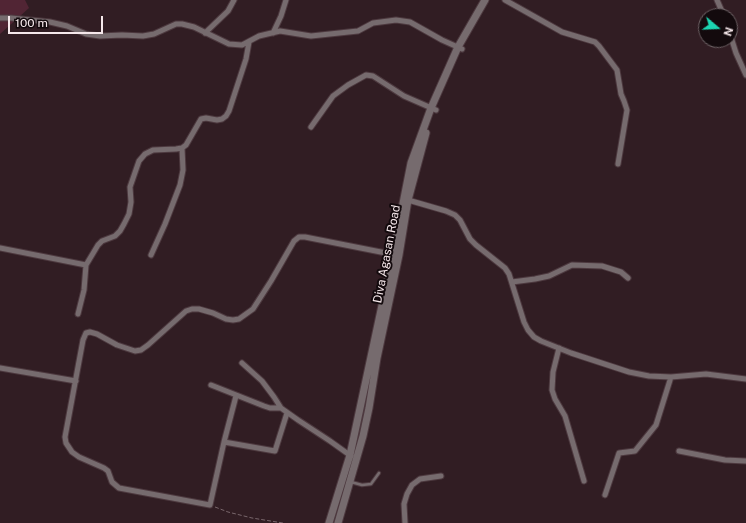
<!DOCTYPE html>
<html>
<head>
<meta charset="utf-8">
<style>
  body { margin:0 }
  #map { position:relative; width:746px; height:523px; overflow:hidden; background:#311d23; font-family:"Public Sans",sans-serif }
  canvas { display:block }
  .north { position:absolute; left:698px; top:8px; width:40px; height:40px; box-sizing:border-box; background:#130a0d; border:1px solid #6e6366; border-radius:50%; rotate:109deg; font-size:11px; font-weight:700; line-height:16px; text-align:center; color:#f6e8eb }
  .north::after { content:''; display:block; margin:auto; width:14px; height:18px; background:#1cd5b1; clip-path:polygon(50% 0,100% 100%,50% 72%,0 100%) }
  .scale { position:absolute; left:8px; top:16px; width:95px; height:18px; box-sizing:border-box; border:2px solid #f6e8eb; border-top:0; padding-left:5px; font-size:12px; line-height:14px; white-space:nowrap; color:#f6e8eb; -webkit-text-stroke:3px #130a0d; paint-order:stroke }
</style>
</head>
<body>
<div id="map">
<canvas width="746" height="523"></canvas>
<div class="north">N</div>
<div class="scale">100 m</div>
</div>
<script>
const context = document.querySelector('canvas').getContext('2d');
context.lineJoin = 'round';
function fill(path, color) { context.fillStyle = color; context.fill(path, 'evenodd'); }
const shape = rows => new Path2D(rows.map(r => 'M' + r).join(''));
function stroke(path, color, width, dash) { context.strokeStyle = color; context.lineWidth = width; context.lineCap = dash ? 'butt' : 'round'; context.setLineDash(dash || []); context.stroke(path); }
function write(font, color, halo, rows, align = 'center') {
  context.font = font + ' "Public Sans",sans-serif'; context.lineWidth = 4; context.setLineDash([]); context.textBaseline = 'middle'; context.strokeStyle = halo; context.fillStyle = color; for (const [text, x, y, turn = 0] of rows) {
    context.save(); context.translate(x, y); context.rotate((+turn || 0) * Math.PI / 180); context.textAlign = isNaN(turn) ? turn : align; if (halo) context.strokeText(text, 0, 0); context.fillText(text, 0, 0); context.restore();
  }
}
const green = shape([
  [0,0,25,0,29,8,0,34]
]);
const path = shape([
  [215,507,228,512,252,518,283,523]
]);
const service = shape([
  [351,482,362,485,371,484,379,473]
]);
const minor = shape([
  [505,0,562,32,595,42,599,46,617,70,621,94,624,101,627,110,618,164],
  [717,0,724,16],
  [0,18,11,18,50,22,67,26,86,34,100,36,122,35,143,36,154,34,176,24,182,24,194,27,229,44,242,45,259,36,280,31,311,36,358,31,373,23,396,20,410,22,442,40,462,49],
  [205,33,228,11,234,0],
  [273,33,281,16,286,0],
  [730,34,736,53,746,75],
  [311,127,333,96,348,85,366,75,373,76,404,96,436,110],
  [408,200,446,211,455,215,460,220,470,239,476,245,505,268,509,274,524,322,528,330,534,337,541,341,571,353,629,372,649,376,671,377,706,374,746,379],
  [0,248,86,265],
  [151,255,165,224,180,185,183,170,182,148],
  [512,282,535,279,549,276,572,265,602,266,621,272,628,278],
  [78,314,84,290,86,265,98,245,102,241,115,236,120,231,124,224,129,214,131,202,130,187,139,161,145,154,153,150,176,149,182,148,186,145,201,119,206,118,217,120,222,119,226,116,229,111,246,59,249,42],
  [559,348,553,372,552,390,555,399,565,416,584,481],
  [242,363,262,381,274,397,281,408,298,420,330,441,351,456],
  [0,368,76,381],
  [211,385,264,406,270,408,281,408],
  [236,396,224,442,210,505,119,488,112,482,108,471,104,468,79,457,72,452,66,443,65,437,83,340,86,333,90,332,97,334,117,345,135,351,141,350,148,345,186,311,192,309,199,309,213,313,226,319,233,320,239,319,253,309,271,281,294,241,299,237,305,237,396,255],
  [224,442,275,451,287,413],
  [679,451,725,460,746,461],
  [605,495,619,453,635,451,656,425,671,377],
  [405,523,404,504,407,494,412,485,420,479,441,476]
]);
const tertiary = shape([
  [329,523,350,455,393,254,411,163,431,108,458,47,485,0],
  [338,523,363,436,369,408,377,358,399,255,408,200,426,133]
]);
const streetNames = [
  ["Diva Agasan Road",387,254,-79]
];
fill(green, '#512534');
stroke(service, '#4d393f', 4.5);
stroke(minor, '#4d393f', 7);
stroke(tertiary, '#4d393f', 9);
stroke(path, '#79676c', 1, [4, 2]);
stroke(service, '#766b6e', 2.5);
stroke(minor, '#766b6e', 5);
stroke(tertiary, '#766b6e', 7);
write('12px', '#f6e8eb', '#130a0d', streetNames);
</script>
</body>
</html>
